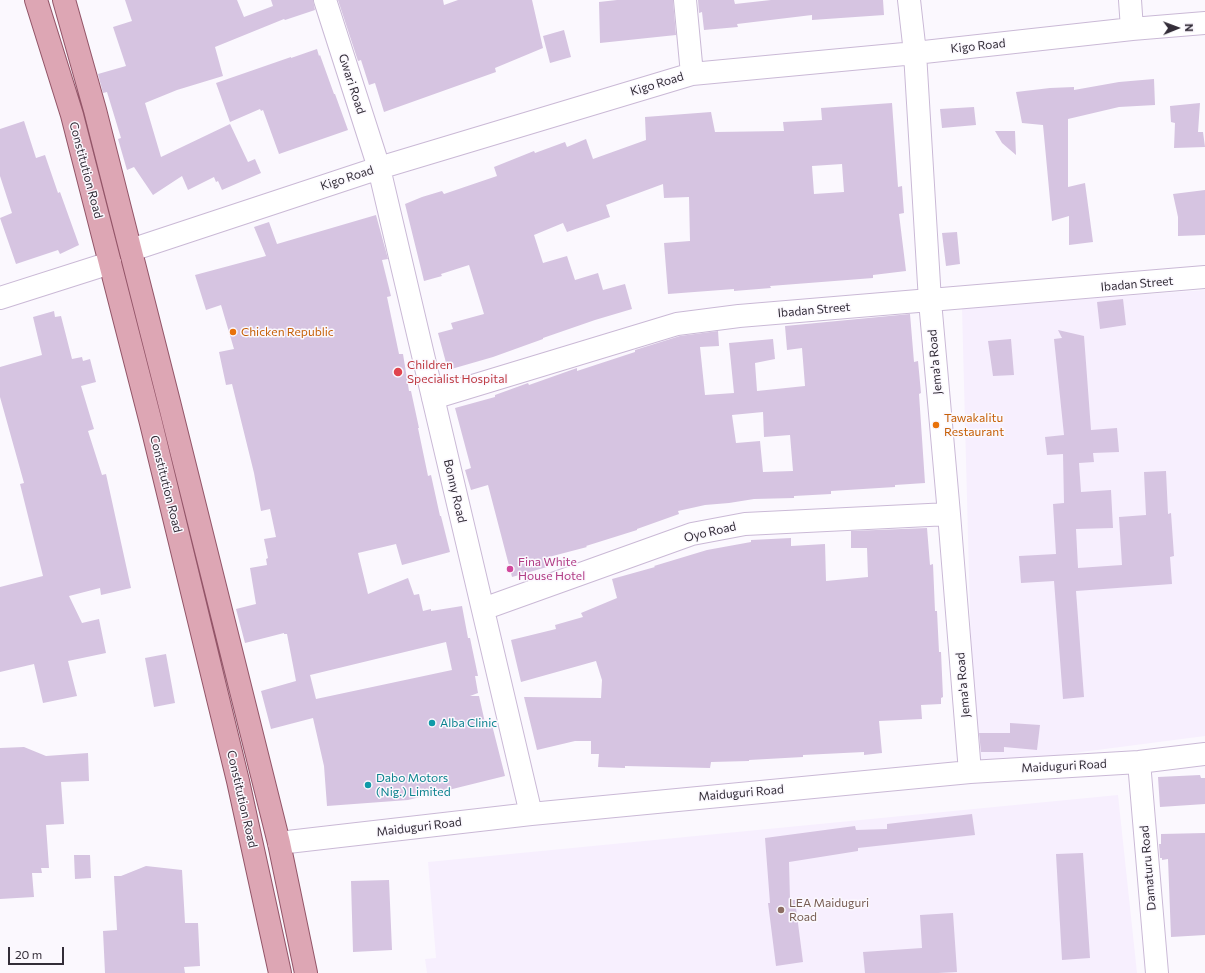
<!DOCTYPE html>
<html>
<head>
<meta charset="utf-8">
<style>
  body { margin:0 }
  #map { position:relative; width:1205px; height:973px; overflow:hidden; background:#fbf8fe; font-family:Commissioner,sans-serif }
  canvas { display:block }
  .north { position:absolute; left:1157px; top:8px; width:40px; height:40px; -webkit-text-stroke:3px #fbf8fe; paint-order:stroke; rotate:89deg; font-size:11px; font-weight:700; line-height:16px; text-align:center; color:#332d38 }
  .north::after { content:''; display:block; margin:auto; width:14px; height:18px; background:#332d38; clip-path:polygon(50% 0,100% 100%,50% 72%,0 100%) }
  .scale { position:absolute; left:8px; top:947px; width:56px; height:18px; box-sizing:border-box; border:2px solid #332d38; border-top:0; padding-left:5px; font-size:12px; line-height:14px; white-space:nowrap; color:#332d38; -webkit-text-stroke:3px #fbf8fe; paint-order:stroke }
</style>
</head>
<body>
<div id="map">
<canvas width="1205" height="973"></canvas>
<div class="north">N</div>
<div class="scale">20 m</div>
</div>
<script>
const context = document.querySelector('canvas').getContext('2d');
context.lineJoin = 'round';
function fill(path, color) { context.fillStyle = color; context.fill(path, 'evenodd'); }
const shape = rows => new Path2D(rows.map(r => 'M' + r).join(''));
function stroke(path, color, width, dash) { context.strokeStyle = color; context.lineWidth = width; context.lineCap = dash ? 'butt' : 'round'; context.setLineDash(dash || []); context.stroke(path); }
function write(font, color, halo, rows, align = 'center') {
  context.font = font + ' Commissioner,sans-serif'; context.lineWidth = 3; context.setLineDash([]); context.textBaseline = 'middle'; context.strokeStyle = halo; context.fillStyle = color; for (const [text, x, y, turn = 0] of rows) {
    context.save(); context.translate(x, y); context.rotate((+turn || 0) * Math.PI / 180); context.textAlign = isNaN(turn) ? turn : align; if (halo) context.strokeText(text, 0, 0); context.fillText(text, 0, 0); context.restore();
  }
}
const built = shape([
  [1205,290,1205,736,974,766,962,308],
  [1118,795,1137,973,427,973,425,959,436,958,428,862]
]);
const building = shape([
  [125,0,237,0,244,17,273,6,271,0,313,0,315,10,285,20,284,19,215,47,223,76,177,90,145,103,161,157,230,124,248,162,255,159,261,173,222,190,218,181,216,182,214,177,188,190,182,176,153,195,134,167,127,170,118,139,121,138,107,92,103,93,98,74,126,66,113,27,132,21],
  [338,0,443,0,444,5,458,0,532,0,543,48,495,68,496,72,384,112,375,83,369,85,361,60,358,61],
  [617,0,673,0,676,35,600,43,599,2],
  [698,0,734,0,735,4,771,0,883,0,884,15,812,20,812,15,737,24,738,27,704,30,702,12,699,13],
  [564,30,571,57,550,63,543,36],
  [317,49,319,56,320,55,334,94,335,94,348,130,279,154,263,110,261,111,260,109,230,122,216,83,291,57,291,58],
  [1154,79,1155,105,1119,107,1068,119,1068,187,1085,183,1093,242,1069,245,1069,216,1052,221,1043,125,1022,123,1016,92,1050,88,1074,87,1074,90,1119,82],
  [892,103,898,187,902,186,904,213,899,214,906,271,873,275,873,278,770,286,771,288,734,291,734,289,668,294,664,243,690,241,689,197,664,198,663,184,606,205,610,217,567,232,563,223,534,235,543,263,567,256,575,280,598,273,603,290,625,284,632,309,595,320,543,338,543,339,493,357,448,370,438,333,453,329,451,323,484,314,469,265,441,274,442,276,424,281,405,204,422,197,442,191,444,194,497,176,494,167,534,151,535,153,565,142,567,147,586,139,593,159,646,140,645,117,711,112,715,132,784,131,783,122,822,120,821,108],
  [842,164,844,192,814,194,812,166],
  [1200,103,1198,132,1203,132,1205,147,1174,148,1175,123,1171,122,1170,106],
  [974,107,976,125,942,128,940,109],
  [24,121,36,158,45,155,58,193,60,192,79,245,60,254,58,250,16,264,0,218,12,213,0,176,0,129],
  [995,131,1015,131,1016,155,1002,143],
  [1205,190,1205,235,1178,236,1178,217,1173,194],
  [376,215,388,259,382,260,391,296,387,297,399,354,403,354,409,391,411,391,419,428,418,428,428,476,431,475,440,516,441,516,450,552,402,565,396,544,358,553,368,594,408,578,414,595,419,594,423,611,431,609,431,611,462,606,468,638,470,638,478,676,475,676,478,693,470,696,479,696,486,727,492,725,505,776,408,800,327,806,324,766,313,718,271,729,261,691,296,681,287,634,284,634,284,633,245,643,236,609,256,604,250,568,267,565,266,559,268,558,264,539,276,537,270,509,261,511,254,473,232,384,226,385,219,352,234,349,221,305,206,310,195,275,266,256,254,227,269,222,277,244],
  [446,642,452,670,316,699,310,675],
  [957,232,960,264,946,266,942,233],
  [1123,299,1126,325,1100,329,1097,302],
  [54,311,55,317,61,316,72,359,82,357,83,361,90,359,96,382,81,386,94,429,88,431,102,475,106,474,131,588,101,595,100,588,69,596,82,623,99,619,106,653,68,661,77,696,43,703,34,664,0,672,0,587,43,576,20,484,24,483,0,397,0,367,42,355,33,317],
  [910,314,914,362,918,361,921,393,919,394,925,483,895,485,895,487,831,491,831,494,794,496,794,498,754,499,729,503,705,505,678,511,679,514,637,529,637,530,586,546,587,547,545,558,547,567,512,577,488,485,471,490,465,470,471,468,455,408,495,397,495,395,528,383,529,385,577,368,577,371,635,352,635,350,680,336,718,331,719,346,700,347,705,395,734,393,729,343,773,339,775,359,755,363,757,391,805,386,802,348,787,350,785,326],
  [763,412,764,437,790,435,793,471,763,472,760,441,736,443,732,415],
  [1058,330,1084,336,1091,430,1117,428,1119,452,1093,453,1094,462,1079,463,1081,492,1111,490,1113,528,1076,529,1078,568,1122,565,1119,517,1146,515,1144,472,1166,471,1168,514,1171,513,1174,556,1170,557,1172,584,1076,591,1084,697,1063,699,1054,581,1021,583,1019,556,1056,554,1053,504,1064,503,1063,454,1047,455,1045,437,1064,435,1054,339,1062,338],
  [1011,339,1014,375,993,376,988,341],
  [927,528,930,565,933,564,935,611,937,611,939,652,941,652,943,697,941,698,941,704,921,705,922,719,879,721,882,753,864,755,864,752,803,755,803,757,749,760,749,761,711,762,710,768,625,766,625,768,598,767,599,754,591,754,591,741,575,741,537,750,524,697,601,698,602,680,596,661,521,682,511,640,556,629,555,625,583,617,581,613,617,598,612,579,655,567,654,566,707,550,751,542,751,540,791,538,791,546,825,544,826,581,868,577,867,548,851,548,851,531],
  [166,654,175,703,154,707,145,658],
  [1010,723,1040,725,1037,750,1004,747,1004,752,981,752,979,733,1010,733],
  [24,747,46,756,88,753,89,781,61,782,64,824,46,825,49,868,41,868,42,873,32,873,34,897,0,899,0,748],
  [1200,775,1201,778,1205,778,1205,804,1160,807,1158,777],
  [972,814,975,835,858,848,858,851,789,862,790,900,795,900,803,962,776,966,768,903,770,903,765,838,855,826,856,830,887,829,887,824],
  [1205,833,1205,935,1171,937,1168,859,1162,860,1162,858,1160,858,1159,844,1161,844,1161,834],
  [1083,853,1090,958,1062,960,1056,854],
  [74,855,90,855,91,878,75,879],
  [146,866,182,870,185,923,198,923,200,966,184,967,185,973,105,973,103,931,117,930,114,876,121,876],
  [389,880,392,950,353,952,351,881],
  [953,913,957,972,938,973,865,973,863,952,922,948,920,915]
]);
const minor = shape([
  [325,0,379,168,531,814],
  [685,0,692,74],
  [909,0,915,53,930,301,949,514,970,772],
  [1130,0,1132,29],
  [131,250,379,168,692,74,915,53,1132,29,1205,23],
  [0,298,110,263],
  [433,398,677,324,739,316,1205,277],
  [483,609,692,534,745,524,949,514],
  [1139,762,1157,973],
  [279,843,531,814,970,772,1139,762,1205,754]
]);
const primary = shape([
  [36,0,72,115,151,423,238,781,280,973],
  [64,0,95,110,169,402,279,843,306,973]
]);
const markers = [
  [233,332,4,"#e8710a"],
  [398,372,5,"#e0444e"],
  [936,425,4,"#e8710a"],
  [510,569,4,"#d1479c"],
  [432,723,4,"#0f9aa8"],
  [368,785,4,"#0f9aa8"],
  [781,910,4,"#8d6e63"]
];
const streetNames = [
  ["Kigo Road",978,46,-6],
  ["Gwari Road",352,84,72],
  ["Kigo Road",657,84,-17],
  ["Constitution Road",86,170,75],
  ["Kigo Road",347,178,-18],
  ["Ibadan Street",1137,284,-5],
  ["Ibadan Street",814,310,-5],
  ["Jema'a Road",935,362,-95],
  ["Constitution Road",166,484,76],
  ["Bonny Road",455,491,77],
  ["Oyo Road",710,532,-13],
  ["Jema'a Road",963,685,-95],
  ["Maiduguri Road",1064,766,-3],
  ["Maiduguri Road",741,793,-5],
  ["Constitution Road",242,799,77],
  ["Maiduguri Road",419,827,-7],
  ["Damaturu Road",1148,868,-95]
];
const foodNames = [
  ["Chicken Republic",241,332],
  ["Tawakalitu",944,418],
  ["Restaurant",944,432]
];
const healthNames = [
  ["Children",407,365],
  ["Specialist Hospital",407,379]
];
const hotelNames = [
  ["Fina White",518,562],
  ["House Hotel",518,576]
];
const cultureNames = [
  ["Alba Clinic",440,723],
  ["Dabo Motors",376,778],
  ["(Nig.) Limited",376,792]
];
const educationNames = [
  ["LEA Maiduguri",789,903],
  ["Road",789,917]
];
fill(built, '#f7effe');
fill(building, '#d6c4e1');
stroke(minor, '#cab9d6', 24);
stroke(primary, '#935568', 24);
stroke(minor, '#fff', 22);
stroke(primary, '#dda6b4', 22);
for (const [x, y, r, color] of markers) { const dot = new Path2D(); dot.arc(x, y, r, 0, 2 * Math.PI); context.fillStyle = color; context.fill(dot); stroke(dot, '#fbf8fe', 1.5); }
write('12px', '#332d38', '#fbf8fe', streetNames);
write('12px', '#c56008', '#fbf8fe', foodNames, 'left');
write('12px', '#be3a42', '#fbf8fe', healthNames, 'left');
write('12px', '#b23c85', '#fbf8fe', hotelNames, 'left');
write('12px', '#0d838f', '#fbf8fe', cultureNames, 'left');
write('12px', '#785e54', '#fbf8fe', educationNames, 'left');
</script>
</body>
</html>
